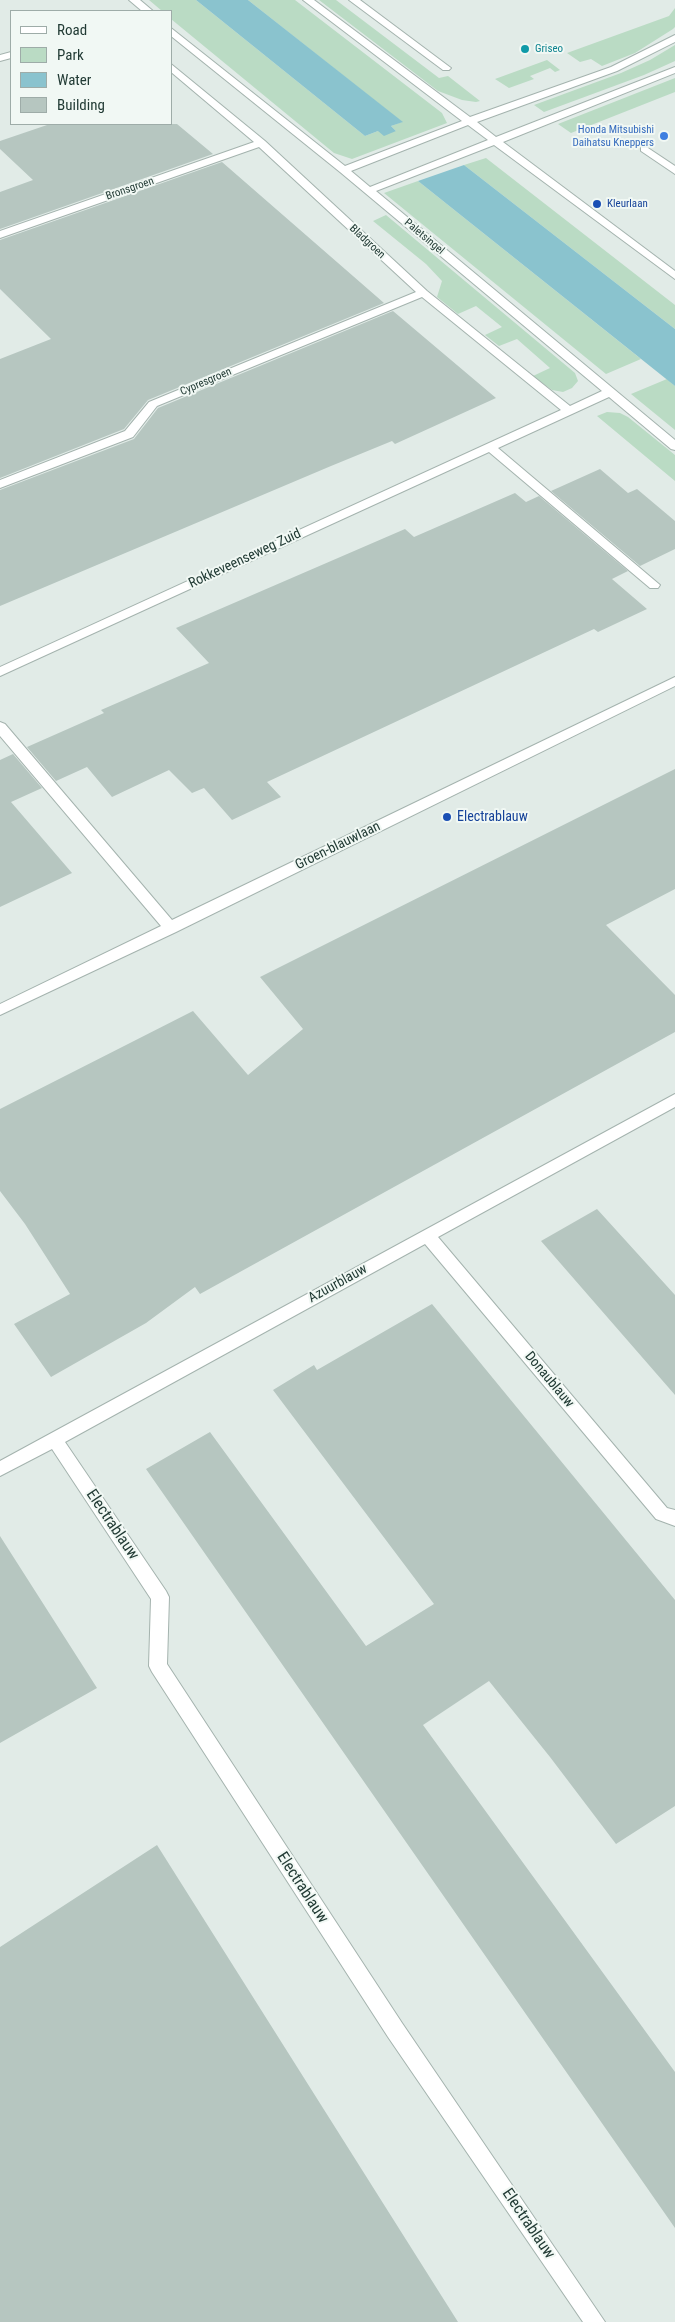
<!DOCTYPE html>
<html>
<head>
<meta charset="utf-8">
<style>
  body { margin:0 }
  #map { position:relative; width:675px; height:2322px; overflow:hidden; background:#e1ebe7; font-family:"Roboto Condensed",sans-serif }
  canvas { display:block }
  .legend { position:absolute; left:10px; top:10px; width:162px; height:115px; box-sizing:border-box; background:#f1f8f4; border:1px solid #9eaca8; margin:0; padding:6px 9px; list-style:none; font-size:15px; color:#223b35 }
  .legend li { display:flex; align-items:center; gap:10px; height:25px }
  .legend b { width:25px; border:1px solid #9eaca8 }
</style>
</head>
<body>
<div id="map">
<canvas width="675" height="2322"></canvas>
<ul class="legend">
<li><b style="height:6px;background:#fff"></b>Road</li>
<li><b style="height:14px;background:#badbc4"></b>Park</li>
<li><b style="height:14px;background:#8ac3ce"></b>Water</li>
<li><b style="height:14px;background:#b6c6c0"></b>Building</li>
</ul>
</div>
<script>
const context = document.querySelector('canvas').getContext('2d');
context.lineJoin = 'round';
function fill(path, color) { context.fillStyle = color; context.fill(path, 'evenodd'); }
const shape = rows => new Path2D(rows.map(r => 'M' + r).join(''));
function stroke(path, color, width, dash) { context.strokeStyle = color; context.lineWidth = width; context.lineCap = dash ? 'butt' : 'round'; context.setLineDash(dash || []); context.stroke(path); }
function write(font, color, halo, rows, align = 'center') {
  context.font = font + ' "Roboto Condensed",sans-serif'; context.lineWidth = 4; context.setLineDash([]); context.textBaseline = 'middle'; context.strokeStyle = halo; context.fillStyle = color; for (const [text, x, y, turn = 0] of rows) {
    context.save(); context.translate(x, y); context.rotate((+turn || 0) * Math.PI / 180); context.textAlign = isNaN(turn) ? turn : align; if (halo) context.strokeText(text, 0, 0); context.fillText(text, 0, 0); context.restore();
  }
}
const green = shape([
  [149,0,196,0,365,136,378,131,396,131,391,126,402,122,248,0,295,0,442,113,447,123,352,159,334,153,171,19,171,11,162,11],
  [319,0,336,0,439,78,448,76,480,101,476,102,462,100,438,91],
  [675,8,675,27,673,29,635,53,602,66,591,59,580,62,567,53,669,16],
  [675,45,675,61,644,75,544,112,534,105,621,73,650,60],
  [547,60,560,70,555,72,550,68,530,76,534,79,509,88,495,79],
  [675,78,675,92,571,133,558,124],
  [486,158,675,305,675,329,464,165],
  [418,181,641,359,606,374,384,193],
  [386,215,575,373,578,381,572,388,563,392,552,390,533,376,550,368,517,339,499,346,485,335,502,327,476,306,458,314,437,297,442,281,426,264,373,221],
  [667,379,675,386,675,430,631,394],
  [607,412,620,413,628,417,675,455,675,481,597,416]
]);
const water = shape([
  [196,0,248,0,403,122,391,126,396,131,384,136,378,131,365,136],
  [464,165,675,329,675,386,418,181]
]);
const building = shape([
  [50,124,177,124,213,154,0,229,0,192,33,180,0,149,0,141],
  [222,162,384,303,148,400,124,429,0,478,0,359,51,339,0,289,0,240],
  [393,311,496,398,395,444,392,441,331,466,0,606,0,490,134,439,158,408],
  [600,469,628,493,637,489,675,521,675,549,640,566,551,491],
  [515,493,526,502,539,496,628,571,612,579,647,609,598,632,594,629,267,782,281,797,232,820,204,788,192,793,169,770,112,797,87,767,56,781,27,747,104,713,101,710,209,663,176,628,405,529,414,537],
  [13,754,42,788,11,802,72,873,0,907,0,760],
  [675,769,675,889,606,925,675,995,675,1032,200,1294,195,1287,146,1323,51,1377,14,1324,70,1294,25,1224,0,1191,0,1109,193,1011,248,1075,303,1029,260,977],
  [597,1209,675,1295,675,1395,541,1241],
  [432,1304,675,1600,675,1806,616,1844,550,1757,489,1681,423,1725,675,2072,675,2228,146,1469,210,1432,366,1646,434,1604,273,1390,314,1365,317,1370],
  [0,1536,97,1688,0,1743],
  [157,1845,458,2322,0,2322,0,1947]
]);
const minor = shape([
  [129,0,140,0,153,11,142,11,129,0],
  [303,0,314,0,470,117,611,67,675,35,675,42,617,71,477,122,496,137,675,67,675,73,503,142,675,271,675,279,494,145,376,191,675,440,675,450,671,449,609,397,498,448,660,585,658,588,650,588,489,452,0,676,0,667,561,410,422,297,157,406,133,437,0,488,0,480,125,431,149,402,416,292,259,147,0,238,0,231,254,142,171,72,171,64,265,141,427,291,570,406,602,391,340,172,171,36,171,28,345,166,462,121,303,0],
  [468,125,488,140,370,187,351,171,468,125],
  [349,0,360,0,451,68,449,70,443,70,349,0],
  [11,52,11,58,0,61,0,55,11,52],
  [645,146,675,166,675,174,641,151,641,147,645,146],
  [675,677,675,686,176,932,0,1015,0,1004,161,926,0,736,0,722,5,724,172,920,675,677],
  [675,1094,675,1107,438,1237,667,1508,675,1510,675,1526,656,1519,425,1244,65,1442,166,1591,169,1597,167,1664,402,2023,605,2322,583,2322,388,2037,152,1672,149,1666,151,1599,52,1449,0,1476,0,1461,675,1094]
]);
const markers = [
  [525,49,5,"#0f9aa8"],
  [664,136,5,"#3f7fe0"],
  [597,204,5,"#1a4fb4"],
  [447,817,5,"#1a4fb4"]
];
const farCulturenames = [
  ["Griseo",535,49]
];
const farShopnames = [
  ["Honda Mitsubishi",654,130],
  ["Daihatsu Kneppers",654,143]
];
const farStreetnames = [
  ["Bronsgroen",130,189,-19],
  ["Paletsingel",424,237,40],
  ["Bladgroen",367,242,43],
  ["Cypresgroen",206,382,-23]
];
const farTransitnames = [
  ["Kleurlaan",607,204]
];
const streetNames = [
  ["Rokkeveenseweg Zuid",245,559,-25],
  ["Groen-blauwlaan",338,846,-26],
  ["Azuurblauw",338,1284,-29],
  ["Donaublauw",549,1380,50]
];
const transitNames = [
  ["Electrablauw",457,817]
];
const nearStreetnames = [
  ["Electrablauw",112,1525,56],
  ["Electrablauw",302,1888,57],
  ["Electrablauw",528,2224,56]
];
fill(green, '#badbc4');
fill(water, '#8ac3ce');
fill(building, '#b6c6c0');
stroke(minor, '#a4b3ae', 2);
fill(minor, '#fff');
for (const [x, y, r, color] of markers) { const dot = new Path2D(); dot.arc(x, y, r, 0, 2 * Math.PI); context.fillStyle = color; context.fill(dot); stroke(dot, '#f1f8f4', 2); }
write('11px', '#0d838f', '#f1f8f4', farCulturenames, 'left');
write('11px', '#366cbe', '#f1f8f4', farShopnames, 'right');
write('11px', '#223b35', '#f1f8f4', farStreetnames);
write('11px', '#164399', '#f1f8f4', farTransitnames, 'left');
write('14px', '#223b35', '#f1f8f4', streetNames);
write('14px', '#164399', '#f1f8f4', transitNames, 'left');
write('16px', '#223b35', '#f1f8f4', nearStreetnames);
</script>
</body>
</html>
